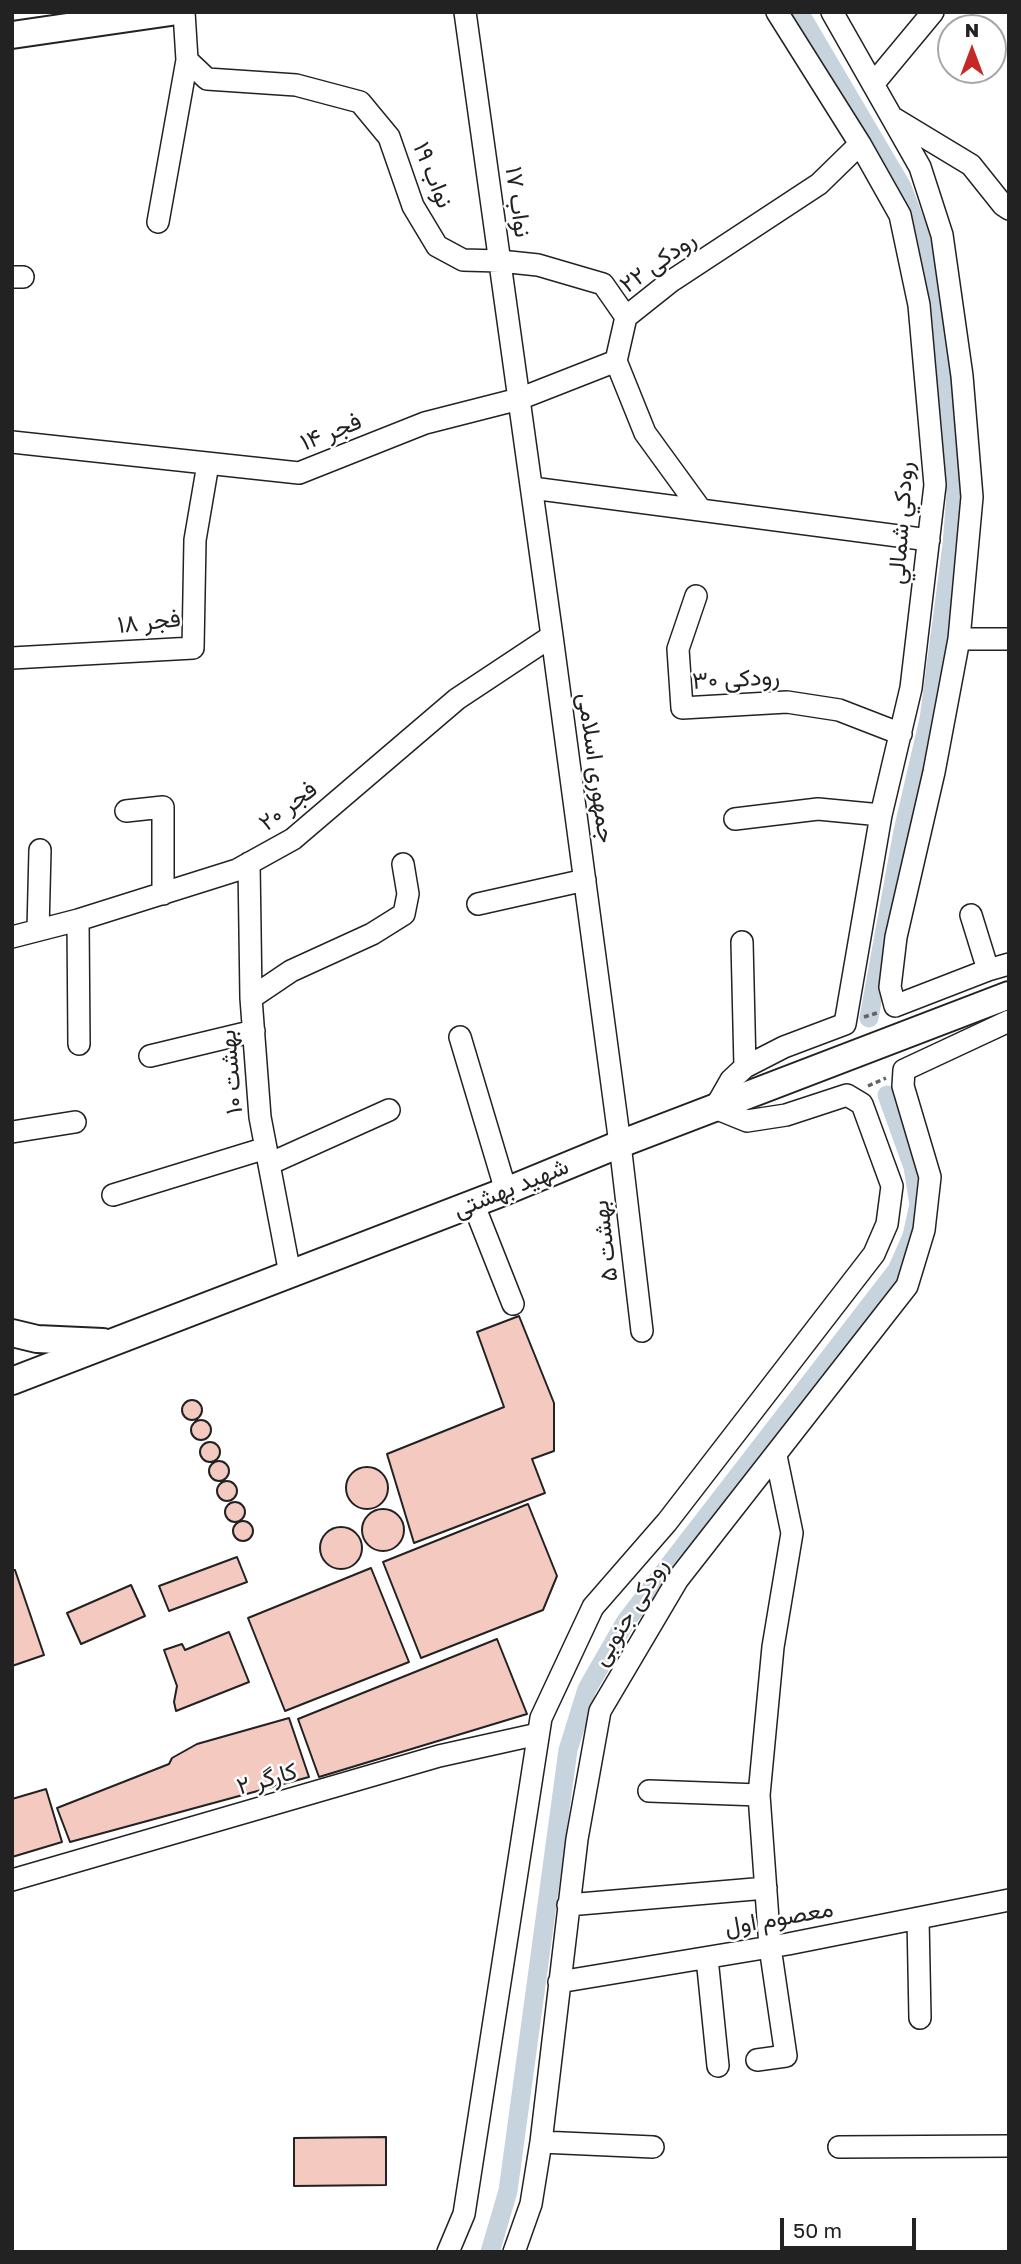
<!DOCTYPE html>
<html>
<head>
<meta charset="utf-8">
<style>
  body { margin:0 }
  #map { position:relative; width:1021px; height:2264px; overflow:hidden; background:#fff; font-family:"Golos Text",sans-serif }
  canvas { display:block }
  .frame { position:absolute; inset:0; border:14px solid #222; pointer-events:none }
  .north { position:absolute; left:937px; top:14px; width:70px; height:70px; box-sizing:border-box; background:#fff; border:2px solid #a7a7a7; border-radius:50%; rotate:0deg; font-size:19px; font-weight:700; line-height:28px; text-align:center; color:#222 }
  .north::after { content:''; display:block; margin:auto; width:24px; height:32px; background:#c62828; clip-path:polygon(50% 0,100% 100%,50% 72%,0 100%) }
  .scale { position:absolute; left:780px; top:2218px; width:136px; height:32px; box-sizing:border-box; border:4px solid #222; border-top:0; padding-left:9px; font-size:21px; line-height:24px; white-space:nowrap; color:#222; -webkit-text-stroke:5px #fff; paint-order:stroke }
</style>
</head>
<body>
<div id="map">
<canvas width="1021" height="2264"></canvas>
<div class="frame"></div>
<div class="north">N</div>
<div class="scale">50 m</div>
</div>
<script>
const context = document.querySelector('canvas').getContext('2d');
context.lineJoin = 'round';
const shape = rows => new Path2D(rows.map(r => 'M' + r).join(''));
function stroke(path, color, width, dash) { context.strokeStyle = color; context.lineWidth = width; context.lineCap = dash ? 'butt' : 'round'; context.setLineDash(dash || []); context.stroke(path); }
function fill(path, color) { context.fillStyle = color; context.fill(path, 'evenodd'); }
function write(font, color, halo, rows, align = 'center') {
  context.font = font + ' "Golos Text",Vazirmatn,sans-serif'; context.lineWidth = 5; context.setLineDash([]); context.textBaseline = 'middle'; context.strokeStyle = halo; context.fillStyle = color; for (const [text, x, y, turn = 0] of rows) {
    context.save(); context.translate(x, y); context.rotate((+turn || 0) * Math.PI / 180); context.textAlign = isNaN(turn) ? turn : align; if (halo) context.strokeText(text, 0, 0); context.fillText(text, 0, 0); context.restore();
  }
}
const canal = shape([
  [799,12,902,187,920,235,935,298,956,495,952,545,929,719,903,831,869,1018],
  [490,2252,508,2191,568,1750,587,1689,626,1621,897,1270,912,1236,919,1204,913,1167,887,1095]
]);
const building = shape([
  [519,1316,554,1403,554,1451,532,1459,545,1493,414,1543,387,1454,504,1407,477,1332,519,1316],
  '182 1410a10 10 0 1 1 20 0a10 10 0 1 1-20 0Z',
  '191 1430a10 10 0 1 1 20 0a10 10 0 1 1-20 0Z',
  '200 1452a10 10 0 1 1 20 0a10 10 0 1 1-20 0Z',
  '209 1471a10 10 0 1 1 20 0a10 10 0 1 1-20 0Z',
  '346 1488a21 21 0 1 1 42 0a21 21 0 1 1-42 0Z',
  '217 1491a10 10 0 1 1 20 0a10 10 0 1 1-20 0Z',
  '225 1512a10 10 0 1 1 20 0a10 10 0 1 1-20 0Z',
  [528,1504,557,1576,543,1610,421,1658,383,1562,528,1504],
  '362 1530a21 21 0 1 1 42 0a21 21 0 1 1-42 0Z',
  '233 1531a10 10 0 1 1 20 0a10 10 0 1 1-20 0Z',
  '320 1548a21 21 0 1 1 42 0a21 21 0 1 1-42 0Z',
  [237,1557,247,1582,169,1611,159,1586,237,1557],
  [371,1568,409,1662,285,1711,248,1618,371,1568],
  [12,1570,15,1570,44,1655,12,1666,12,1570],
  [131,1585,145,1616,81,1644,67,1613,131,1585],
  [229,1632,249,1682,176,1711,174,1702,177,1686,164,1650,182,1644,185,1650,229,1632],
  [497,1639,527,1714,319,1777,298,1719,497,1639],
  [289,1718,309,1777,70,1842,57,1808,169,1764,172,1758,197,1744,289,1718],
  [46,1789,62,1842,12,1857,12,1799,46,1789],
  [386,2137,386,2185,294,2186,294,2138,386,2137]
]);
const path = shape([
  [864,1017,880,1012],
  [868,1086,886,1078]
]);
const minor = shape([
  [184,12,187,60,207,79,296,85,360,102,389,137,413,206,437,246,463,260,500,261,538,265,603,284,626,317],
  [465,12,552,636,620,1144,642,1331],
  [832,12,920,167,942,235,962,376,972,497,959,639,934,772,896,937,890,987,895,1006,988,970,1009,964],
  [874,83,933,12],
  [895,119,971,165,1003,205,1009,209],
  [158,222,187,60],
  [12,277,23,277],
  [12,442,299,473,425,423,519,399,616,361],
  [532,488,929,540],
  [701,510,645,433,616,361,626,317,670,282,819,184,860,144],
  [696,596,678,649,682,708,787,702,839,710,901,734],
  [959,639,1009,639],
  [12,658,193,648,195,540,208,464],
  [126,811,163,807,163,894],
  [735,819,818,809,881,815],
  [249,863,251,998,260,1117,290,1274],
  [478,904,585,880],
  [971,915,988,970],
  [78,920,79,1044],
  [38,930,40,850],
  [12,937,78,920,237,870,293,839,457,699,552,636],
  [742,942,745,1067],
  [251,998,291,971,372,934,404,914,408,894,403,864],
  [460,1037,506,1191],
  [150,1056,254,1031],
  [12,1132,75,1122],
  [269,1164,389,1110],
  [113,1195,266,1148],
  [473,1203,513,1304],
  [649,1791,759,1795],
  [12,1880,439,1756,538,1734],
  [568,1905,766,1888],
  [918,1918,920,2018],
  [707,1958,718,2066],
  [559,1982,788,1944,1009,1900],
  [757,2060,786,2056,770,1947,759,1795,773,1647,792,1533,776,1456],
  [541,2142,653,2147],
  [839,2147,1009,2146],
  [448,2252,464,2214,541,1718,593,1607,667,1522,874,1254,887,1224,892,1186,862,1104,847,1095,786,1115,747,1121,715,1108,731,1080,745,1067,784,1047,845,1024,881,815,911,688,935,485,919,305,900,215,860,144,777,12],
  [514,2252,531,2204,541,2142,577,1839,600,1711,678,1579,907,1286,924,1230,930,1177,903,1086,904,1070,1009,1021]
]);
const major = shape([
  [12,35,171,12],
  [12,1333,37,1339,103,1342],
  [12,1381,506,1191,620,1144,1009,995]
]);
const streetNames = [
  ["نواب ۱۹",433,175,68],
  ["نواب ۱۷",518,202,82],
  ["رودکی ۲۲",658,262,-36],
  ["فجر ۱۴",331,432,-22],
  ["رودکي شمالي",901,523,-86],
  ["فجر ۱۸",149,622,-6],
  ["رودکی ۳۰",736,679,-3],
  ["جمهوری اسلامی",596,768,82],
  ["فجر ۲۰",288,806,-37],
  ["بهشت ۱۰",231,1072,-95],
  ["شهید بهشتی",511,1188,-22],
  ["بهشت ۵",605,1241,-97],
  ["رودکی جنوبی",630,1612,-58],
  ["کارگر ۲",267,1779,-16],
  ["معصوم اول",779,1918,-10]
];
stroke(canal, '#c7d3dd', 19);
fill(building, '#f3c9c0');
stroke(building, '#222', 2);
stroke(minor, '#222', 24);
stroke(major, '#222', 30);
stroke(path, '#646464', 3.5, [5, 3.5]);
stroke(minor, '#fff', 21);
stroke(major, '#fff', 26);
write('24px', '#222', '#fff', streetNames);
</script>
</body>
</html>
